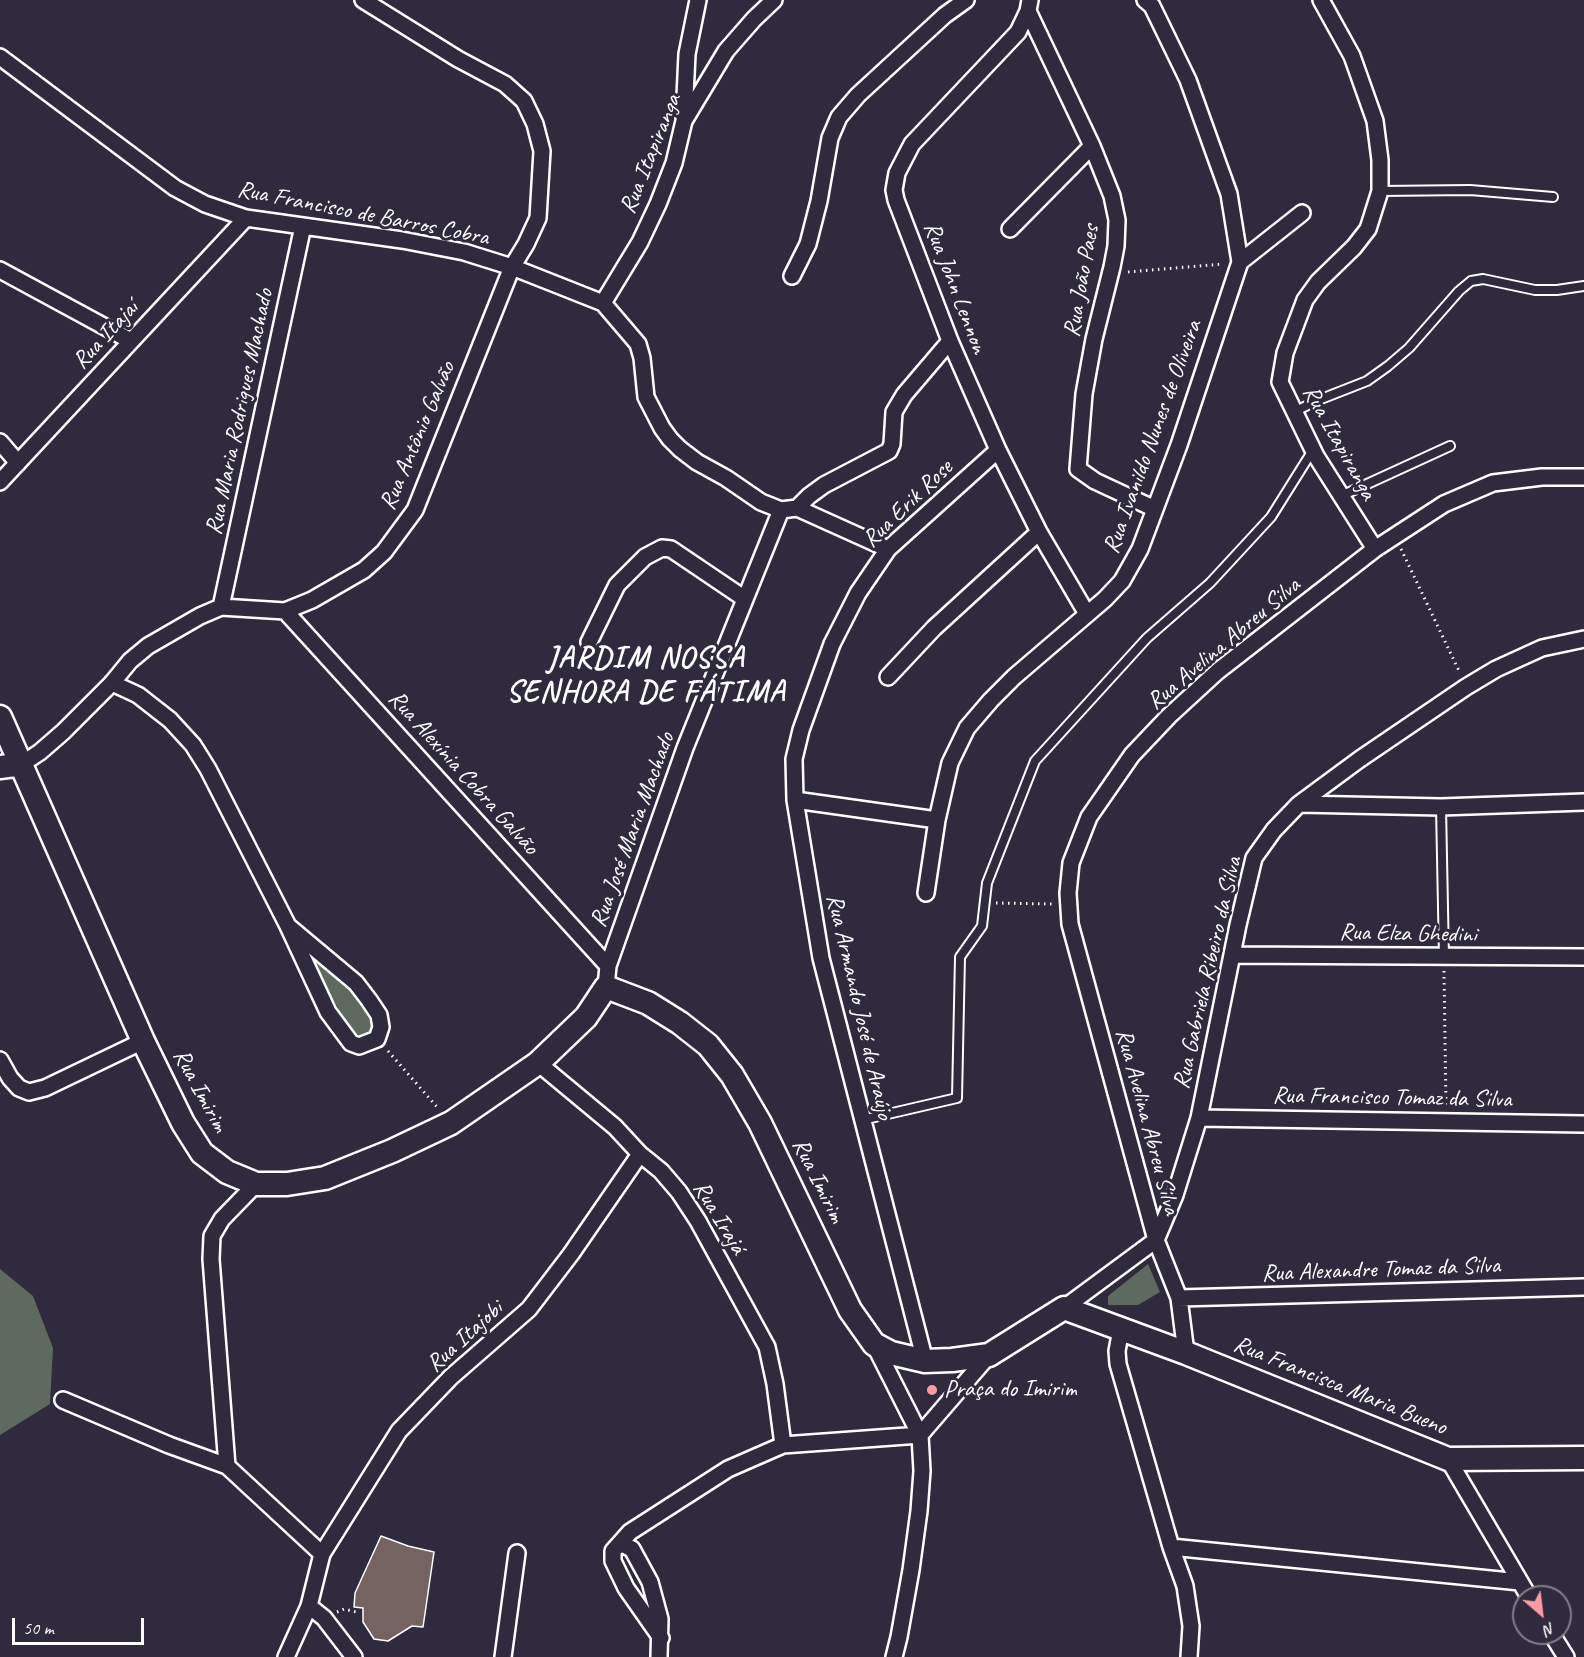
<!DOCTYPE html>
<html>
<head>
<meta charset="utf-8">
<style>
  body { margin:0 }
  #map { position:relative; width:1584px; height:1657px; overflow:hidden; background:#2f2a3d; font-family:Caveat,sans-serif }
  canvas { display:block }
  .north { position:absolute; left:1512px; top:1585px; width:60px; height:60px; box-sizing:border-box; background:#2f2a3d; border:2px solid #827f8b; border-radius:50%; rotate:152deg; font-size:16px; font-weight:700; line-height:24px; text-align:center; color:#fff }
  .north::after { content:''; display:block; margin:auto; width:21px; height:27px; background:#ff9aa2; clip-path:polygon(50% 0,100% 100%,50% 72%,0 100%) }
  .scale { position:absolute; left:12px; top:1618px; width:132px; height:27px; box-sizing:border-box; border:3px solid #fff; border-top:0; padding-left:8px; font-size:18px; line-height:21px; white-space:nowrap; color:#fff; -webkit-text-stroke:4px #2f2a3d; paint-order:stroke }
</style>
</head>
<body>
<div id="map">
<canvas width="1584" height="1657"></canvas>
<div class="north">N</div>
<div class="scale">50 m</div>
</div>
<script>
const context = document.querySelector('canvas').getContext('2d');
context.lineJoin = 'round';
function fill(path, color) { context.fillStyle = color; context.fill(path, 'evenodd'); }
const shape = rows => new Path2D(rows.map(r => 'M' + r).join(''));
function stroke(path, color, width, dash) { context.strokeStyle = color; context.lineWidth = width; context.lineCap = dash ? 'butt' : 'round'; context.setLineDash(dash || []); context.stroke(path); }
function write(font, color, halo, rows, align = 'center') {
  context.font = font + ' Caveat,sans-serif'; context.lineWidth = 6; context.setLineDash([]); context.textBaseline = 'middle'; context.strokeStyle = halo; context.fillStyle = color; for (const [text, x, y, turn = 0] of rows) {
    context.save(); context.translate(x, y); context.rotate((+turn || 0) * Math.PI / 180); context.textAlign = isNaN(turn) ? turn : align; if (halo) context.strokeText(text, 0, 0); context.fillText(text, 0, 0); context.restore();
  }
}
const green = shape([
  [306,951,345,981,363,999,374,1018,376,1026,373,1031,367,1036,357,1035,345,1021],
  [1148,1264,1160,1292,1138,1305,1108,1305,1108,1296],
  [0,1269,33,1296,53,1348,50,1404,0,1435]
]);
const building = shape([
  [381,1536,408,1546,434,1552,423,1627,412,1626,388,1641,374,1639,363,1622,363,1608,354,1607,355,1593,381,1536]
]);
const path = shape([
  [1128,272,1223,264],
  [1401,549,1460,673],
  [996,903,1052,904],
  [1444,971,1446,1106],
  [388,1051,437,1107],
  [337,1612,344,1609,356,1612]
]);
const lane = shape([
  [1380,191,1470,190,1553,197],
  [1294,412,1316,401,1367,381,1388,366,1409,348,1459,291,1471,281,1483,279,1535,290,1557,290,1584,286],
  [1341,496,1450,446],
  [1441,807,1444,958],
  [862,1120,957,1098,960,957,982,926,987,883,1035,761,1147,638,1210,583,1271,517,1313,450]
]);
const street = shape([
  [1030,0,1028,11,1018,32,912,144,897,173,894,190,896,200,950,341,998,450,1039,532,1087,614],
  [1321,0,1352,56,1375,121,1380,160,1380,191,1368,229,1354,247,1318,282,1305,300,1285,353,1280,382,1316,456,1375,549],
  [1028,11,1092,146,1112,196,1117,220,1116,246,1112,267,1094,339,1084,394,1078,469,1095,481,1155,509],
  [0,57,175,188,205,204,246,218,402,240,464,252,512,267,603,303,638,344,642,358,646,397,662,428,670,439,680,449,697,462,726,478,761,502,781,510,797,508,888,549],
  [684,118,687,54,698,0],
  [1010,229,1092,146],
  [1240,262,1302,213],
  [0,270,131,341],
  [792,276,808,244,819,201,830,138,839,117,858,95,945,15,966,0],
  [603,303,640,242,658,204,674,163,684,121,726,51,754,19,774,0],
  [0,442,18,463],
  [0,482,246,218],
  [797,508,809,496,824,485,889,451,892,444,894,412,904,395,950,341],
  [221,607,303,226],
  [285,611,608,966],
  [589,642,617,585,645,557,662,548,671,549,745,599],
  [888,677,934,628,1039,532],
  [112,683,138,695,170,720,193,745,208,769,288,926,328,1012,351,1043,359,1046,377,1039,381,1027,379,1015,369,1000,356,983,288,926],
  [22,764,40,752,63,732,112,683,130,661,148,646,200,616,221,607,285,611,312,600,364,570,384,552,415,510,512,267,526,244,538,218,542,151,535,124,524,101,505,84,458,59,363,0],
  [795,800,794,759,801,730,832,644,858,593,888,549,998,450],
  [1299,804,1441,807,1584,802],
  [926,893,937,820,950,763,967,728,991,700,1014,677,1105,599,1122,581,1140,549,1179,445,1240,262,1229,194,1188,80,1152,6,1145,0],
  [1232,955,1584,957],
  [606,987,608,966,685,748,781,510],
  [0,1060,10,1078,19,1088,29,1092,45,1088,143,1041],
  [538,1063,615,1127,640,1154,661,1171,679,1192,698,1221,767,1347,775,1384,783,1445],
  [1199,1118,1584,1124],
  [1179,1298,1584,1287],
  [1064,1308,1156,1240,1175,1195,1199,1118,1238,925,1254,858,1274,830,1299,804,1360,759,1466,687,1496,669,1542,648,1584,639],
  [1121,1329,1117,1351,1118,1364,1171,1547,1185,1586,1191,1626,1189,1657],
  [874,1344,920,1435,922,1471,919,1511,911,1570,899,1637,894,1657],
  [1186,1353,1179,1298,1156,1240,1070,924,1068,893,1071,863,1089,817,1132,755,1169,716,1218,671,1375,549,1444,504,1493,483,1542,477,1584,477],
  [925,1361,821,958,795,800,937,820],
  [63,1400,169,1445,227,1466,322,1554],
  [920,1435,989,1355],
  [1448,1459,1529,1597],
  [227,1466,211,1259,212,1236,222,1219,256,1184],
  [620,1543,632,1549,650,1582,660,1619,659,1657],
  [1171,1547,1520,1582],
  [309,1606,324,1618,354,1657],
  [1551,1633,1566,1657],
  [661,1638,626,1588,613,1561,613,1551,630,1532,728,1469,783,1445,920,1435],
  [286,1657,309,1606,322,1554,399,1431,451,1377,529,1309,571,1254,640,1154],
  [503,1657,517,1553]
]);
const secondary = shape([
  [0,717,143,1041,183,1123,202,1153,227,1172,256,1184,287,1184,325,1178,392,1151,451,1123,538,1063,586,1017,606,987,648,1003,680,1023,708,1045,732,1075,760,1123,850,1310,874,1344,891,1353,925,1361,952,1360,989,1355,1064,1308,1186,1353,1448,1459,1584,1458],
  [0,767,22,764]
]);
const markers = [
  [932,1390,6,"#ff9aa2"]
];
const streetNames = [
  ["Rua Itapiranga",651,154,-68],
  ["Rua Francisco de Barros Cobra",363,214,11],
  ["Rua João Paes",1082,281,-80],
  ["Rua John Lennon",955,288,69],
  ["Rua Itajaí",106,335,-47],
  ["Rua Maria Rodrigues Machado",240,412,-78],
  ["Rua Antônio Galvão",418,436,-67],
  ["Rua Ivanildo Nunes de Oliveira",1153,437,-70],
  ["Rua Itapiranga",1339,443,61],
  ["Rua Erik Rose",908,504,-44],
  ["Rua Avelina Abreu Silva",1224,644,-40],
  ["Rua Alexínia Cobra Galvão",463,773,48],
  ["Rua José Maria Machado",633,830,-70],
  ["Rua Elza Ghedini",1408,934,1],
  ["Rua Gabriela Ribeiro da Silva",1208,973,-77],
  ["Rua Armando José de Araújo",859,1007,77],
  ["Rua Imirim",200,1091,62],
  ["Rua Francisco Tomaz da Silva",1392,1098,1],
  ["Rua Avelina Abreu Silva",1147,1122,75],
  ["Rua Imirim",818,1181,64],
  ["Rua Irajá",719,1218,59],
  ["Rua Alexandre Tomaz da Silva",1381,1270,-2],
  ["Rua Itajobi",465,1337,-42],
  ["Rua Francisca Maria Bueno",1340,1386,22]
];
const poiNames = [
  ["Praça do Imirim",944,1390]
];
const districtNames = [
  ["JARDIM NOSSA",646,659],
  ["SENHORA DE FÁTIMA",646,693]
];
fill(green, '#5e6a5f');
fill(building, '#756362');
stroke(building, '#fff', 1.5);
stroke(lane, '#fff', 12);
stroke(street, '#fff', 20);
stroke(secondary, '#fff', 27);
stroke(path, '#fff', 3, [1.5, 4.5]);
stroke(lane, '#2f2a3d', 8);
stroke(street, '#2f2a3d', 15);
stroke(secondary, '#2f2a3d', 22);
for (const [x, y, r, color] of markers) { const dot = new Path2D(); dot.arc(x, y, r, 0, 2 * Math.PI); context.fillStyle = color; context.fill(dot); stroke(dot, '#2f2a3d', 2); }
write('24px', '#fff', '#2f2a3d', streetNames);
write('24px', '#fff', '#2f2a3d', poiNames, 'left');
context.letterSpacing = '1.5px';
write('bold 30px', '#fff', '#2f2a3d', districtNames);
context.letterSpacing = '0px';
</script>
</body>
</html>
